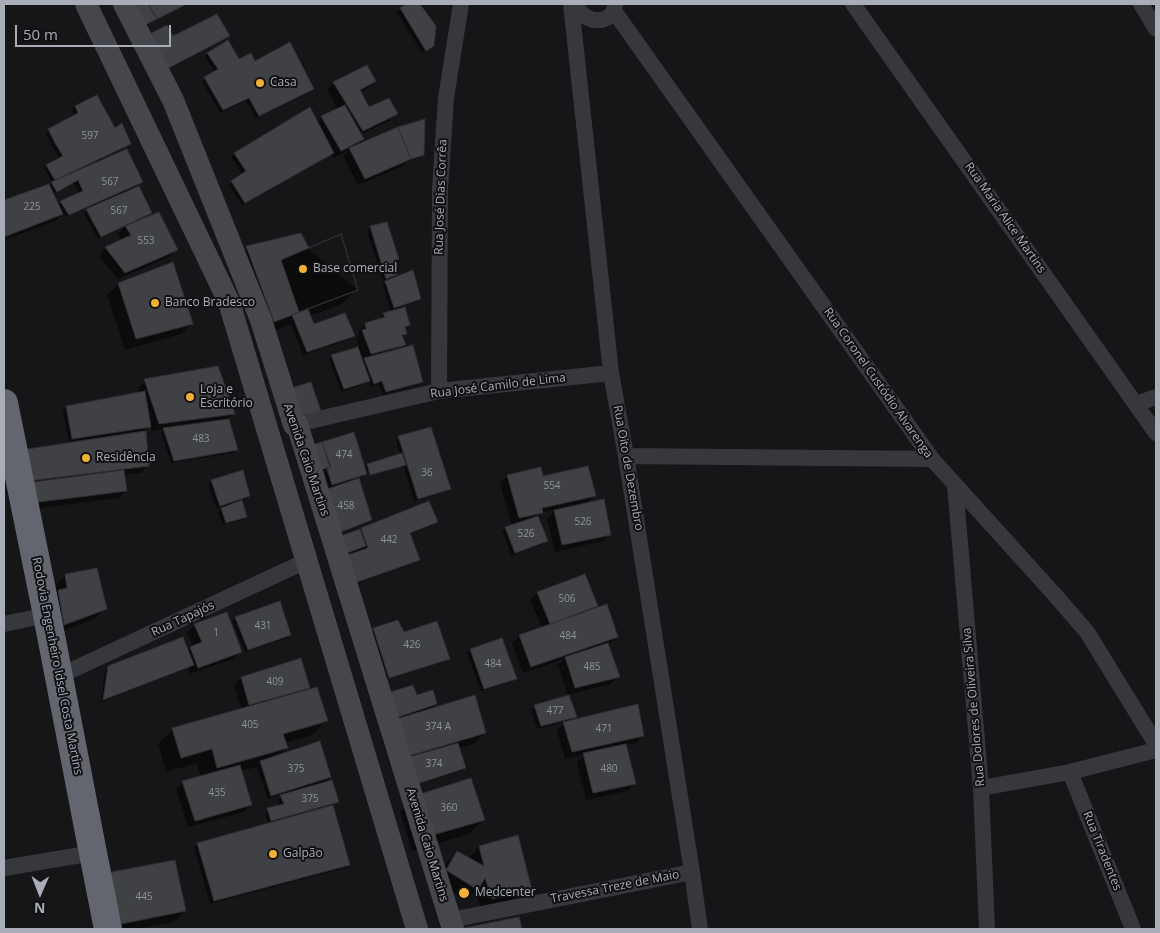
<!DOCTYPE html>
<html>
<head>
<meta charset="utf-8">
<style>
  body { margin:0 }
  #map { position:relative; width:1160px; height:933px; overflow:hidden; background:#161618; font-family:"Open Sans",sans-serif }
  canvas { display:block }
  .frame { position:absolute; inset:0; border:5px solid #a8adb8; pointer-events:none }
  .north { position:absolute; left:15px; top:868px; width:50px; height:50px; -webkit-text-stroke:4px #111113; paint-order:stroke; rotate:181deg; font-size:14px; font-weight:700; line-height:20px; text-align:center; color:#a8adb8 }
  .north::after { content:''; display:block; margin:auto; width:18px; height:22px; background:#a8adb8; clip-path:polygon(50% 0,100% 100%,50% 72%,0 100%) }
  .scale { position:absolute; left:15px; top:25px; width:156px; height:22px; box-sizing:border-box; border:2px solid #a8adb8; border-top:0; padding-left:6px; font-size:15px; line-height:18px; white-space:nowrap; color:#a8adb8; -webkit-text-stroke:4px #111113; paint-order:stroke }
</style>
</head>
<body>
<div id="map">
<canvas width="1160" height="933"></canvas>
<div class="frame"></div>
<div class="north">N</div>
<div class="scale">50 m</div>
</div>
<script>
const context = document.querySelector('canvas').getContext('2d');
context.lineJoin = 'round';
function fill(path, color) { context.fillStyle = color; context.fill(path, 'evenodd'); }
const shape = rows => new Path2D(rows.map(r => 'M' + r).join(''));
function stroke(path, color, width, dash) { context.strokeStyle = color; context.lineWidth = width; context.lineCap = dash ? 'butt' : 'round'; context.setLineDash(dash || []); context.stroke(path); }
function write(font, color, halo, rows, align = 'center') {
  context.font = font + ' "Open Sans",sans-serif'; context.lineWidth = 4; context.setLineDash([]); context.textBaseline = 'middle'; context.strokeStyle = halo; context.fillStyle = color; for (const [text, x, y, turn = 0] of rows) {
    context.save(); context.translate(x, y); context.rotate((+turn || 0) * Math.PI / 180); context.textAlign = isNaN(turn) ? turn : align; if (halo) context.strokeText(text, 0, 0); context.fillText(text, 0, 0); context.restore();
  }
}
const shadow = shape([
  [123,4,188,4,136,30],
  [409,4,419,4,434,26,429,49,422,53,397,12],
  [228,36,225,39,160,74,172,38],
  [208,54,238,61,255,63,313,88,310,92,256,118,246,101,220,113,202,81,215,72,205,57],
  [375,81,368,88,360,92,368,109,396,114,389,121,360,135,363,139,354,147,422,154,419,158,407,162,403,166,358,185,343,157,349,150,334,158,332,154,329,156,242,205,229,185,243,175,231,157,235,154,310,109,317,123,322,117,338,109,327,90,334,83],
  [76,107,114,130,129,144,126,147,102,158,103,160,141,182,137,186,150,213,144,219,176,250,169,257,118,279,99,256,106,248,122,241,118,234,125,226,98,239,84,214,91,206,65,217,63,213,55,221,4,240,4,201,50,185,52,182,44,169,47,166,60,159,52,146,46,133,49,130,75,116,72,110],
  [74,183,79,194,61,202,58,205,53,194],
  [387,223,398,259,394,262,396,274,389,281,420,298,417,302,403,306,409,325,404,329,406,333,402,337,405,345,399,350,422,381,418,385,383,395,379,384,371,387,369,380,365,384,341,392,329,359,332,356,359,348,356,339,359,335,358,332,365,324,378,320,384,314,391,312,383,285,390,278,383,281,367,231,370,228],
  [247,248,308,249,357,289,342,304,310,316,313,325,353,336,350,339,303,355,291,324,260,336,232,262],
  [118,284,192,323,181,334,125,350,107,295],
  [145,381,234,413,228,419,237,450,233,453,171,463,161,432,163,429,152,431,150,425,146,430,69,442,63,411,66,408,139,393,138,388],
  [353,433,364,468,367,465,400,455,396,440,399,437,449,488,446,491,414,501,403,465,402,467,402,465,366,475,366,473,362,477,358,478,371,520,367,523,330,537,330,490,325,473,330,469,311,474,306,448],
  [22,451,148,465,141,473,123,475,126,491,119,498,24,510],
  [243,472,249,496,246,499,240,501,245,517,242,520,223,525,218,512,225,506,216,508,208,484,211,481],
  [507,476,543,477,594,495,585,505,610,534,603,541,555,552,547,519,556,509,541,513,537,517,546,541,543,544,511,555,502,531,506,528,512,526,500,483],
  [436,522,433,525,409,535,419,559,415,562,345,588,336,561,361,529],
  [66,575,105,608,94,619,53,635,55,586],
  [584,575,596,606,591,611,617,637,607,645,618,676,611,684,568,695,558,665,564,659,523,673,512,643,519,636,542,628,530,600,537,593],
  [226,614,240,652,233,659,190,674,188,668,101,702,105,671,109,667,187,652,194,647,187,633,195,625],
  [236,618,290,635,287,638,245,652,232,621],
  [398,621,403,633,448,658,445,661,385,680,370,633,373,629],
  [501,640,516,678,512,682,481,691,467,654,470,650],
  [300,660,309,687,304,692,326,721,312,735,285,743,286,748,278,757,330,777,324,784,337,802,332,806,349,865,345,868,210,904,194,847,197,844,268,824,265,813,268,810,280,806,278,800,283,794,268,799,257,767,241,771,251,805,244,812,188,827,176,789,183,782,201,777,197,763,166,772,158,744,173,729,242,710,234,685,241,678],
  [416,697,436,704,429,710,485,733,474,744,458,748,464,768,461,771,407,788,399,765,391,768,380,733],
  [535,706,575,716,569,722,643,735,636,743,625,745,634,784,627,791,586,800,577,762,584,755,565,759,557,731,566,721,537,729,531,710],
  [414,797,483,820,469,834,412,851,400,812],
  [517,837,531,890,520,901,482,910,475,891,466,900,436,881,446,863,458,852,468,859,479,847],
  [91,886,185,911,174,922,138,929,99,929],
  [518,919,520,929,465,929]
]);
const building = shape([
  [127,4,148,4,157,19,139,28,127,4],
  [148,4,187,4,157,19,148,4],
  [407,4,420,4,436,26,434,46,426,51,400,8,407,4],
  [217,14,230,36,163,71,144,37,167,25,173,36,217,14],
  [228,40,239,59,251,53,255,61,290,42,314,89,259,116,249,98,223,110,204,77,218,69,207,53,228,40],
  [367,65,376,81,360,90,369,107,389,98,398,114,363,131,333,82,367,65],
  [97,95,115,128,122,123,131,144,55,180,46,165,63,156,55,143,48,129,78,113,75,106,97,95],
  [345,105,364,139,341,151,321,116,345,105],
  [310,107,334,153,245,203,231,181,246,171,234,153,310,107],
  [425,119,424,155,411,159,398,127,425,119],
  [398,127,411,159,365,179,349,148,398,127],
  [127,149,143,182,69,215,60,201,83,191,78,180,57,192,51,182,127,149],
  [49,184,63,214,4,237,4,200,49,184],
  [139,186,152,213,101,237,86,209,139,186],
  [159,212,178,250,125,273,105,247,131,235,125,226,159,212],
  [387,222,399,259,394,261,398,274,386,279,370,226,387,222],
  [301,233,309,248,341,234,358,290,274,322,246,246,301,233],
  [341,234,358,290,299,312,281,260,341,234],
  [173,262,193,324,136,339,118,283,173,262],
  [413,270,421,299,394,308,385,281,413,270],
  [405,307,410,325,405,327,407,334,402,335,406,345,371,354,362,330,366,329,365,323,385,317,383,313,405,307],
  [308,309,314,324,345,313,355,336,307,352,292,315,308,309],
  [413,345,423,382,386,392,382,381,374,384,364,358,413,345],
  [358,347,370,381,344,389,331,355,358,347],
  [218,366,235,414,159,424,144,379,218,366],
  [311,382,323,417,297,424,285,390,311,382],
  [145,391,151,427,72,439,66,406,145,391],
  [229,419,238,450,174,461,163,428,229,419],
  [431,427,451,489,418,499,398,436,431,427],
  [146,431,149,466,29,481,21,450,146,431],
  [354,432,367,474,332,485,327,469,331,467,322,442,354,432],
  [322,442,330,467,314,472,306,447,322,442],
  [402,453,406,465,370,475,367,464,402,453],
  [588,466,596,496,542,508,543,513,519,518,507,475,541,467,543,476,588,466],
  [124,470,127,491,31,503,26,483,124,470],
  [243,470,250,496,220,506,211,480,243,470],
  [359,478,372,520,333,535,319,492,359,478],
  [604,499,611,535,562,545,554,510,604,499],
  [242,500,247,517,226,523,221,508,242,500],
  [429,501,438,522,410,533,420,560,349,585,339,558,368,548,361,528,429,501],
  [538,516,548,541,515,553,505,527,538,516],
  [360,529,366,546,339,556,333,539,360,529],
  [97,568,107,609,64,625,58,590,67,588,65,574,97,568],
  [585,574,598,606,550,624,537,592,585,574],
  [280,601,291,635,248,650,235,617,280,601],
  [607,604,618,637,531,667,519,635,607,604],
  [227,612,242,652,198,668,190,647,202,642,194,624,227,612],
  [398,620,404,632,437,621,450,659,389,678,373,628,398,620],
  [183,637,194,665,103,700,108,666,183,637],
  [502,638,517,679,484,689,470,649,502,638],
  [608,643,620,677,575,688,565,657,608,643],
  [301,658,310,688,249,705,241,677,301,658],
  [413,685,417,695,433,690,437,704,389,720,381,695,413,685],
  [317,687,328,721,283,734,288,748,217,768,212,749,181,758,172,728,317,687],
  [475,695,486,733,402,758,390,721,475,695],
  [569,695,577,717,541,726,534,705,569,695],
  [638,704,644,736,572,752,563,722,638,704],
  [320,741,331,777,271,796,260,761,320,741],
  [458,743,466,768,411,786,402,759,458,743],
  [626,744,636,784,593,793,583,753,626,744],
  [240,765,252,805,195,821,182,781,240,765],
  [471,778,485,820,426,837,414,796,471,778],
  [332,780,339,802,271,821,267,808,284,804,280,795,332,780],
  [333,805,350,865,214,901,197,843,333,805],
  [518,835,532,890,492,899,485,878,478,890,446,870,457,851,484,866,479,846,518,835],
  [175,860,186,911,111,926,101,874,175,860],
  [519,917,522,929,464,929,464,928,519,917]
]);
const street = shape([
  [571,4,611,373,626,456,692,872,700,929],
  [573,4,584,16,593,20,602,20,609,17,614,11,615,4],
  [853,4,1156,433],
  [1141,4,1156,29],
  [614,11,932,459,1055,595,1087,632,1156,744],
  [439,391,440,189,446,98,461,4],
  [1136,404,1156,397],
  [297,424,439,391,611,373],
  [626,456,932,459],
  [955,485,981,788,987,929],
  [4,624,47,615],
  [59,676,306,561],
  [1070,772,1133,929],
  [981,788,1070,772,1156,750],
  [4,868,93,853],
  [451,920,692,872]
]);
const secondary = shape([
  [86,4,229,302,417,929],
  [124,4,173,100,261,320,294,425,297,424,453,929]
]);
const highway = shape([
  [4,403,47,615,93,853,108,929]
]);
const markers = [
  [260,83,5,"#f2b134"],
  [303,269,5,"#f2b134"],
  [155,303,5,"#f2b134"],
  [190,397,5,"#f2b134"],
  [86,458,5,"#f2b134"],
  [273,854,5,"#f2b134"],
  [464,893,6,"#f2b134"]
];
const numberNames = [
  ["597",90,136],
  ["567",110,182],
  ["225",32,207],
  ["567",119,211],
  ["553",146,241],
  ["483",201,439],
  ["474",344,455],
  ["36",427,473],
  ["554",552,486],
  ["458",346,506],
  ["526",583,522],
  ["526",526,534],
  ["442",389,540],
  ["506",567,599],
  ["431",263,626],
  ["1",216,633],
  ["484",568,636],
  ["426",412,645],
  ["484",493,664],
  ["485",592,667],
  ["409",275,682],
  ["477",555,711],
  ["405",250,725],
  ["374 A",438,727],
  ["471",604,729],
  ["374",434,764],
  ["375",296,769],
  ["480",609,769],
  ["435",217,793],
  ["375",310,799],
  ["360",449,808],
  ["445",144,897]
];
const poiNames = [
  ["Casa",270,83],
  ["Base comercial",313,269],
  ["Banco Bradesco",165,303],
  ["Loja e",200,390],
  ["Escritório",200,404],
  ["Residência",96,458],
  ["Galpão",283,854],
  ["Medcenter",475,893]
];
const streetNames = [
  ["Rua José Dias Corrêa",441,197,-88],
  ["Rua Maria Alice Martins",1005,218,55],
  ["Rua Coronel Custódio Alvarenga",878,383,55],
  ["Rua José Camilo de Lima",498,386,-7],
  ["Avenida Caio Martins",306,460,71],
  ["Rua Oito de Dezembro",628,468,80],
  ["Rua Tapajós",183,619,-25],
  ["Rodovia Engenheiro Idsel Costa Martins",57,666,79],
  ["Rua Dolores de Oliveira Silva",974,707,-95],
  ["Avenida Caio Martins",427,845,73],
  ["Rua Tiradentes",1102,851,68],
  ["Travessa Treze de Maio",615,887,-11]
];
fill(shadow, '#0007');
fill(building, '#404145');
stroke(building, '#303034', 1);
stroke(street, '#37383d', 16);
stroke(secondary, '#45474d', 22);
stroke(highway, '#63666e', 28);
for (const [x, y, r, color] of markers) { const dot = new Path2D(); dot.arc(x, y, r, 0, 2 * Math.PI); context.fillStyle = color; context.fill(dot); stroke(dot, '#111113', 2); }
write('10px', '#8e929b', null, numberNames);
write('12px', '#a8adb8', '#111113', poiNames, 'left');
write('12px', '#a8adb8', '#111113', streetNames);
</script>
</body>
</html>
